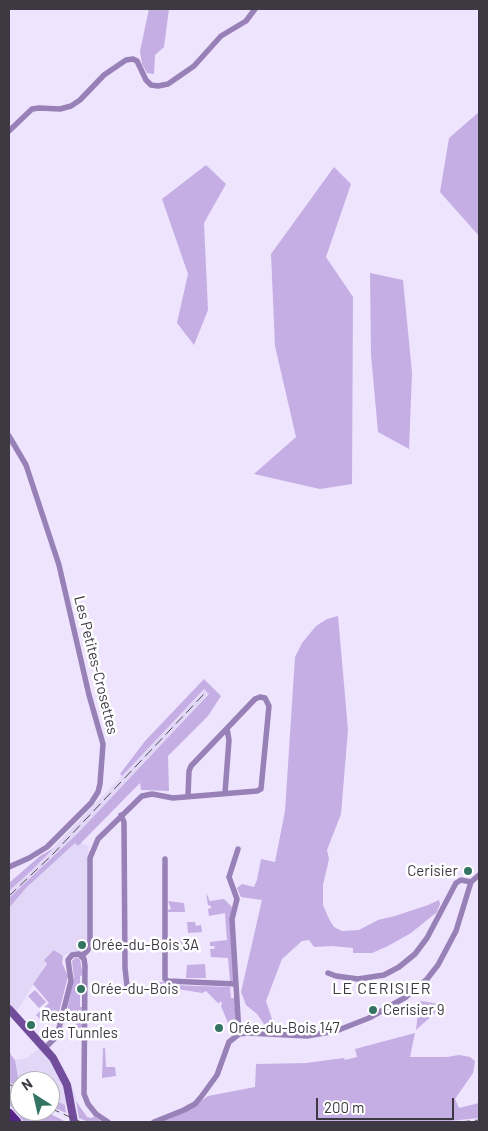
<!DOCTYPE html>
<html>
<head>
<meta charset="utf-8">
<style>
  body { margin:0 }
  #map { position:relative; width:488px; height:1131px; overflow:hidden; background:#eee4fe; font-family:Barlow,sans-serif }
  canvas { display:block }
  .frame { position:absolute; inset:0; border:10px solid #3d3943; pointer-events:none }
  .north { position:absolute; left:10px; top:1071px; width:50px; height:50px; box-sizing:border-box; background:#fff; border:1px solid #b1b0b4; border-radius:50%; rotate:325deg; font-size:14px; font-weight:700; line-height:20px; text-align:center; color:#3d3943 }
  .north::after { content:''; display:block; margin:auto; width:18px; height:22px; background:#347463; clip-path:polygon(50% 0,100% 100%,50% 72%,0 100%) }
  .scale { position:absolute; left:316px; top:1098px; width:138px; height:22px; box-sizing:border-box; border:2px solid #3d3943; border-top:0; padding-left:6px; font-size:15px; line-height:18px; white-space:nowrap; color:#3d3943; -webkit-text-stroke:4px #fff; paint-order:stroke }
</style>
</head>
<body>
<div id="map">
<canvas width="488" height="1131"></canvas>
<div class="frame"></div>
<div class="north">N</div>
<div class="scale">200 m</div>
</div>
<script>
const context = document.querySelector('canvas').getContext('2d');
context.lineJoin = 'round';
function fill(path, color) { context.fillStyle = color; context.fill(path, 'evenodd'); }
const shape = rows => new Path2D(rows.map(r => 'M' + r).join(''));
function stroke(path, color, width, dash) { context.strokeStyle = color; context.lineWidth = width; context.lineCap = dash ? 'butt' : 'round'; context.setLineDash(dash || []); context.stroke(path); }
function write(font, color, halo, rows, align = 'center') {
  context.font = font + ' Barlow,sans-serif'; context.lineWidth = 5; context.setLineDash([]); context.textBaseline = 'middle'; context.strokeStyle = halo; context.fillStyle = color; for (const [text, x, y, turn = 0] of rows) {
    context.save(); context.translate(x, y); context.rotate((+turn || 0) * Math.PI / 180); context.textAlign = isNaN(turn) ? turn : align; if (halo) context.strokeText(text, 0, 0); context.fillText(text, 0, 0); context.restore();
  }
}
const built = shape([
  [204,689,209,693,190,715,77,834,9,898,9,891,42,860],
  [75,843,78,846,81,843,89,846,87,850,90,851,89,944,82,955,71,952,63,956,54,950,16,1013,9,1005,9,908,26,888],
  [45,1043,64,1068,74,1090,76,1101,65,1105,50,1098,50,1081,20,1081,20,1096,9,1089,9,1082,19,1088,15,1060,27,1058]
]);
const green = shape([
  [149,9,169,9,164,47,155,55,154,74,147,73,142,64,140,51],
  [479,112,479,236,440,192,449,138],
  [206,165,226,184,204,223,208,310,194,345,177,323,188,274,162,199],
  [334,167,351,184,326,257,353,297,352,484,320,489,254,474,296,437,275,346,271,254],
  [370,273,403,280,412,373,409,449,378,432,371,355],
  [338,616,348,730,341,814,327,850,329,859,323,885,323,905,329,919,334,927,342,931,359,930,378,920,395,916,428,905,439,900,440,904,437,912,411,933,388,946,372,953,353,953,353,948,332,946,314,947,309,940,302,941,282,959,266,1001,273,1022,269,1025,264,1024,257,1014,246,1005,241,992,262,900,241,897,237,888,242,884,254,887,257,880,261,859,275,862,285,811,295,657,302,643,316,626,327,619],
  [204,679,221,696,208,716,168,756,169,791,141,790,140,783,78,846,75,843,26,888,9,908,9,898,77,834,209,694,204,689,122,776,120,774,145,741],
  [54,848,32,870,9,891,9,883,40,856],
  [206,893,210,901,224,899,232,907,231,914,235,981,230,981,228,958,211,957,210,949,214,949,215,947,214,946,210,946,210,942,227,940,225,913,209,916,208,909,211,908,211,906,208,905],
  [168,901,184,903,185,912,168,912,168,910,171,909],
  [187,922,195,922,196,926,201,925,202,932,188,933],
  [169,937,171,938,171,940,184,941,183,951,168,949,172,944,168,944],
  [54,950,63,956,62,963,68,976,58,1016,51,1014,44,1023,36,1015,49,1003,33,984,47,964,44,960],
  [75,958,79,958,80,960,83,975,80,976,80,1007,83,1007,82,1034,75,1034,75,1022,65,1020,74,978,72,961],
  [205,964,206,978,186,978,187,965],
  [159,982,164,982,170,985,230,987,231,998,236,998,235,1033,232,1033,221,1006,222,1003,220,1001,219,1004,206,991,202,993,159,986],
  [35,990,46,1002,39,1008,28,996],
  [421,1001,444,1005,416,1030,419,1002],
  [415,1033,410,1057,447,1057,459,1055,470,1057,475,1061,473,1073,455,1099,459,1108,479,1103,479,1118,440,1122,160,1122,191,1109,208,1096,255,1087,256,1064,306,1063,344,1058,345,1060,357,1057,355,1049],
  [103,1048,105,1048,106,1067,115,1067,116,1076,102,1078],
  [9,1049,11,1055,15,1060,20,1089,9,1082],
  [9,1089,20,1096,20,1111,45,1111,66,1122,24,1122,9,1104],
  [50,1098,65,1105,66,1113,50,1106],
  [76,1101,87,1117,92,1118,94,1116,102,1122,88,1122,79,1118]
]);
const minor = shape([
  [9,131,32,109,39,108,60,109,71,106,80,100,104,75,126,60,133,59,137,61,146,80,151,85,158,86,168,84,194,66,221,36,246,21,255,9],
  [9,436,26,465,59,565,89,695,103,744,100,784,98,792,91,803,47,847,29,858,9,867],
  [225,793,229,740,227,729],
  [121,815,124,822,125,968,127,986],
  [238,849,229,877,237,899,232,919,239,1034],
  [165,859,165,979,168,981,236,984],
  [82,956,88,950,90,944,90,858,98,839,142,796,152,794,173,798,257,791,261,789,269,706,265,698,260,697,255,699,191,766,189,771,188,796],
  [328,973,336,976,358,979,384,975,399,967,415,954,427,938,456,883,461,880,471,882],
  [45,1048,54,1039,58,1032,71,981,68,960,72,955,79,954,84,959,85,966,84,1094,88,1104,96,1114,108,1122],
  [154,1122,184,1110,195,1104,201,1097,217,1075,229,1042,239,1034,248,1033,307,1036,336,1031,369,1018,406,997,427,979,438,965,456,931,471,882,479,875]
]);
const secondary = shape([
  [9,1009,53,1058,67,1085,74,1122]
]);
const primary = shape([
  [9,1113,17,1122]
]);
const rail = shape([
  [9,896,53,854,204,694],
  [9,1084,20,1091],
  [50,1108,81,1122],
  [460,1122,479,1120]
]);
const markers = [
  [468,871,5,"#347463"],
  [82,945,5,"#347463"],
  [81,989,5,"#347463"],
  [373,1010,5,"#347463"],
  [31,1025,5,"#347463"],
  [219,1028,5,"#347463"]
];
const streetNames = [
  ["Les Petites-Crosettes",96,665,76]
];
const poiNames = [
  ["Cerisier",458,871,"right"],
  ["Orée-du-Bois 3A",92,945],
  ["Orée-du-Bois",91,989],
  ["Cerisier 9",383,1010],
  ["Restaurant",41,1016],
  ["des Tunnles",41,1033],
  ["Orée-du-Bois 147",229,1028]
];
const neighbourhoodNames = [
  ["LE CERISIER",382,989]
];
fill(built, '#e3d7f7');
fill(green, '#c4aee3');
stroke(minor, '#9881b7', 5.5);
stroke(secondary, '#714d9b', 8);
stroke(primary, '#562386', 9);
stroke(rail, '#504c58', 1, [10, 5]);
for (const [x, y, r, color] of markers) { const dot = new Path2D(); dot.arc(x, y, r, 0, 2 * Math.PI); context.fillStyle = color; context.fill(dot); stroke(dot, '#fff', 2); }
write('15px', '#3d3943', '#fff', streetNames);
write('15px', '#3d3943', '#fff', poiNames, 'left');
context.letterSpacing = '1px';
write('16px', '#3d3943', '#fff', neighbourhoodNames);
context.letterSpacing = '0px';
</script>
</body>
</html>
